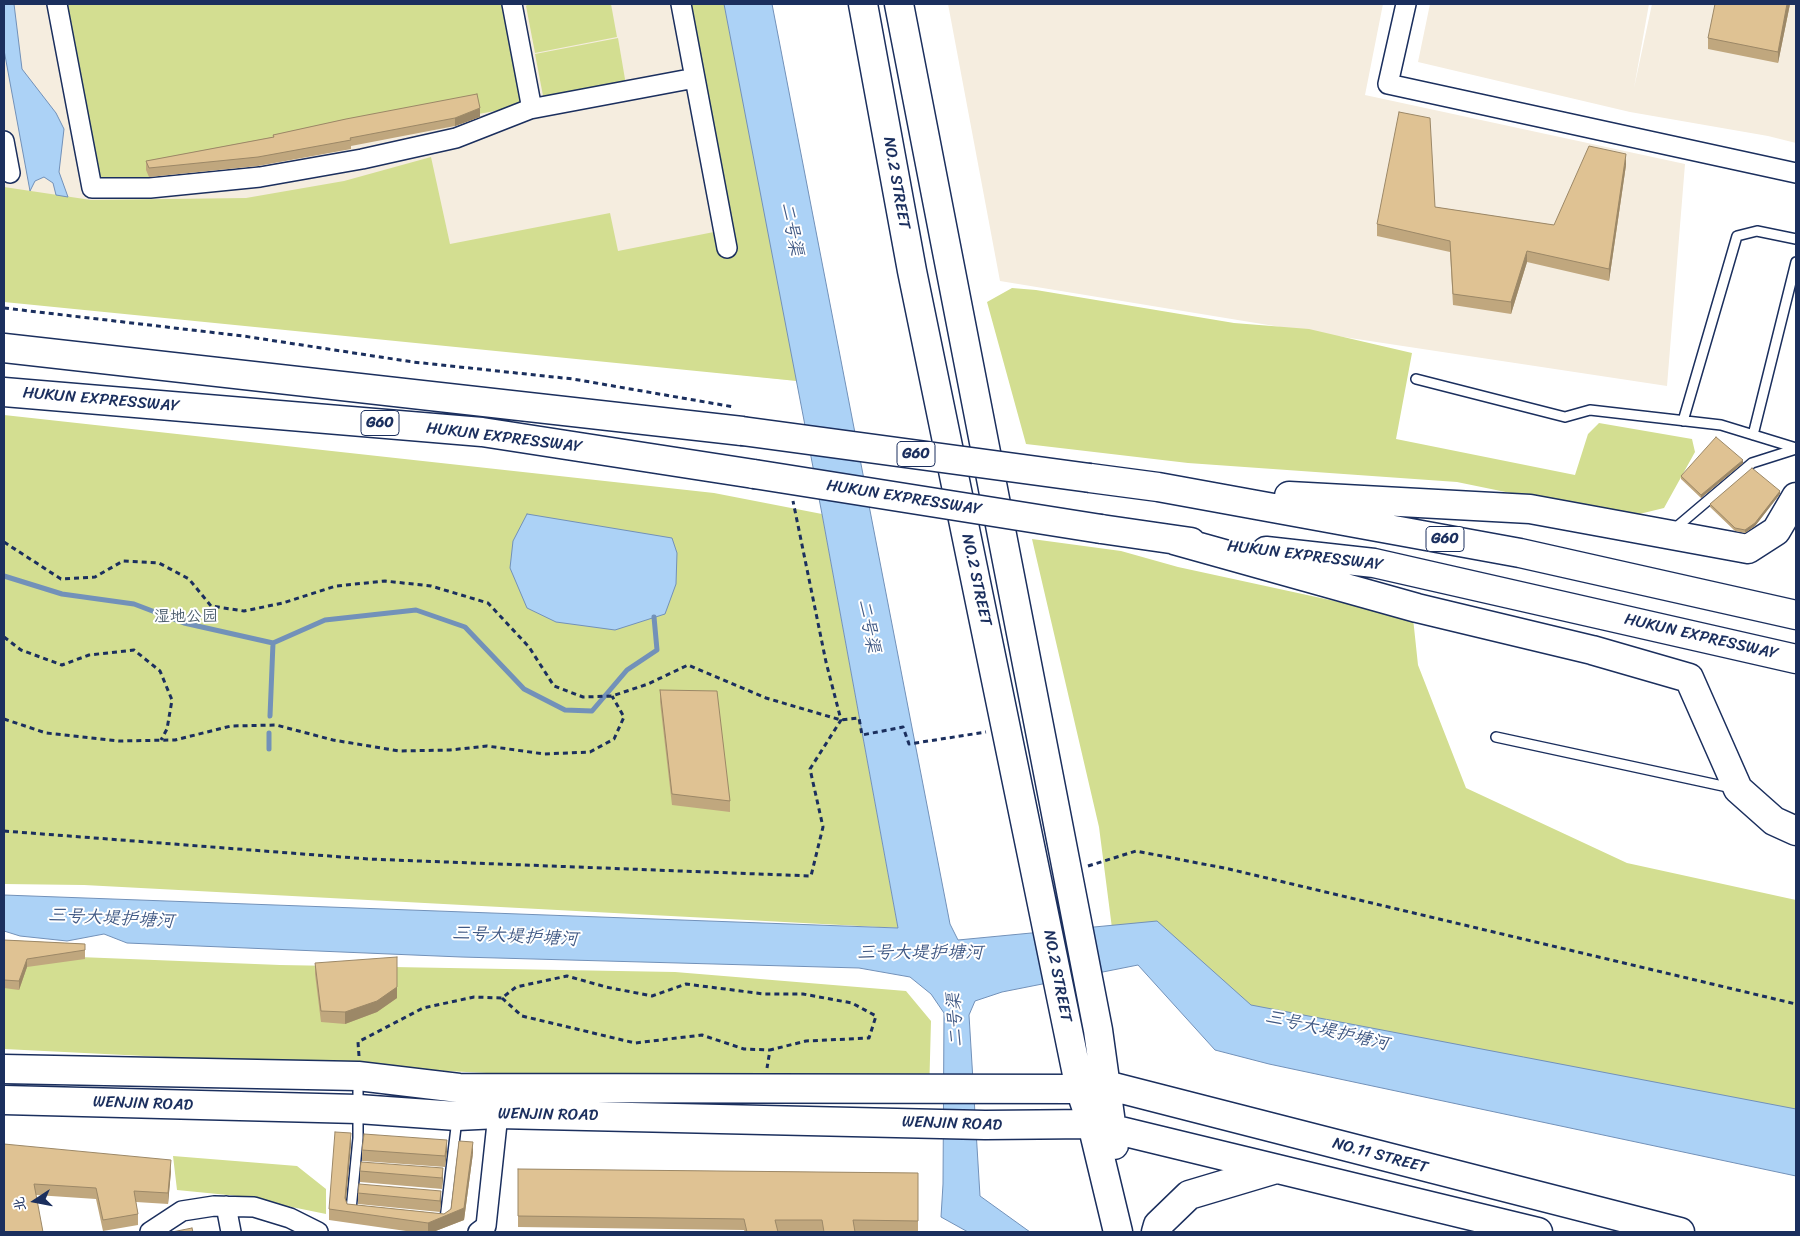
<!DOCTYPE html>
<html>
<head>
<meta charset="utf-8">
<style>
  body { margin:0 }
  #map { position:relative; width:1800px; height:1236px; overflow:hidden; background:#fff; font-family:Sriracha,"LXGW WenKai TC",sans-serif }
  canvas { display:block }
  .frame { position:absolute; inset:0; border:5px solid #1b2f5e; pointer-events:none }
  .north { position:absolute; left:10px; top:1176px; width:50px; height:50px; -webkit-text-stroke:4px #fff; paint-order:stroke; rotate:259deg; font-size:14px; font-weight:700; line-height:20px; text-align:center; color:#1b2f5e }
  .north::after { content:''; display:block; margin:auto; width:18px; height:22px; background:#1b2f5e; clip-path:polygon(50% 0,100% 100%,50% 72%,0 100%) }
</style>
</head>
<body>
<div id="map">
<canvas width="1800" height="1236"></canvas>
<div class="frame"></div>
<div class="north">北</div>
</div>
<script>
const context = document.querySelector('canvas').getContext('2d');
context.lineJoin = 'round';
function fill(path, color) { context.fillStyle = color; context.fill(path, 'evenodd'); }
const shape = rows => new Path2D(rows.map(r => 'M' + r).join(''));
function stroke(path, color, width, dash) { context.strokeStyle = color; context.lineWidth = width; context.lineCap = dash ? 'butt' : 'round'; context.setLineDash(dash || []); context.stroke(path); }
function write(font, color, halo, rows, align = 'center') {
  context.font = font + ' Sriracha,"LXGW WenKai TC",sans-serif'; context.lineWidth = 4; context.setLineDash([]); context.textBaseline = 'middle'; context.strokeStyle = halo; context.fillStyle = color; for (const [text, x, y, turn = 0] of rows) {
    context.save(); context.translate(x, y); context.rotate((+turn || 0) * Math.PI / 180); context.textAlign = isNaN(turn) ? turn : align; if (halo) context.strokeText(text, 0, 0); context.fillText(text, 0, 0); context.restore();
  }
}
const built = shape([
  [4,4,725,4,797,381,4,296],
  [948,4,1383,4,1365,95,1685,164,1667,386,1317,333,1000,281],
  [1430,4,1649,4,1634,88,1652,4,1796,4,1796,143,1768,136,1630,112,1418,62]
]);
const green = shape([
  [57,4,512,4,531,104,92,188],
  [528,4,611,4,617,37,535,53,526,6],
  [682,4,724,4,797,381,4,302,4,187,91,200,246,198,344,181,431,157,450,244,610,213,618,251,724,230],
  [618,38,626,85,544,101,535,54],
  [1012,288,1036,290,1234,323,1309,329,1412,353,1396,439,1575,475,1588,434,1599,423,1692,439,1695,452,1664,508,1627,517,1457,482,1188,463,1026,444,987,302],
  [4,415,714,493,822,514,898,928,84,885,4,884],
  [1032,539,1121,551,1178,567,1413,618,1418,665,1466,788,1627,863,1796,900,1796,1138,1235,1038,1113,936,1099,827],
  [4,954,280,965,675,972,906,991,931,1021,929,1095,4,1049],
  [173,1156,297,1166,326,1189,326,1214,238,1196,177,1190]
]);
const water = shape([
  [4,4,14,4,22,69,56,113,64,129,59,172,68,197,56,195,53,183,44,177,35,181,30,191,4,50,4,4],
  [724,4,772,4,950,924,958,940,1157,921,1251,1005,1796,1109,1796,1176,1269,1064,1215,1050,1138,965,1002,992,975,1001,969,1015,980,1196,1030,1232,968,1232,941,1217,943,1184,944,1013,931,994,910,977,859,968,461,957,127,943,104,934,67,941,20,936,4,931,4,895,898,928,822,514,724,4],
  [527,514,672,538,677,553,676,584,665,614,615,630,556,622,527,608,510,568,513,541,527,514]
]);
const stream = shape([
  [4,576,62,594,134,604,184,623,273,643,325,620,416,610,465,627,524,689,565,710,592,711,627,670,657,650,654,617],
  [270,716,273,643],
  [269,749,269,733]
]);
const path = shape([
  [4,308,243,336,413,362,573,379,734,407],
  [4,542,61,579,95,577,123,561,159,563,189,579,211,606,244,611,283,603,336,586,385,581,431,586,488,603,529,647,554,686,583,697,612,696,648,684,688,665,766,698,841,720,859,718,862,735,903,727,909,744,986,732],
  [4,637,21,650,62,665,89,655,134,650,160,671,172,700,167,729,161,740],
  [4,719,46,733,119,741,175,740,231,726,276,725,333,740,399,751,450,750,487,746,544,754,590,752,614,739,624,717,612,696],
  [4,831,368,859,811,876,823,827,810,769,841,720,826,662,793,501],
  [1088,866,1136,851,1229,869,1796,1004],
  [502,998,522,1016,635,1043,702,1035,744,1049,770,1050],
  [359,1056,358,1042,423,1008,474,997,502,998,516,987,567,976,606,987,652,996,686,984,764,994,803,994,852,1003,876,1016,869,1038,806,1041,770,1050,767,1068]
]);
const lane = shape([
  [1416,379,1565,417,1590,410,1721,425,1796,448],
  [1683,421,1737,236,1757,231,1796,239],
  [1753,435,1796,262],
  [1673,530,1752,463,1796,449],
  [1496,737,1732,788],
  [356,1211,351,1210,358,1138,358,1079],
  [439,1219,445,1219,457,1119]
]);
const street = shape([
  [57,4,92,188,150,188,260,177,362,159,456,138,530,109,695,78],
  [512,4,531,104],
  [681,4,727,248],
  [1406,4,1388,84,1796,173],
  [4,141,10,173],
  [226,1206,231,1232],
  [150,1232,182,1211,214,1206,254,1207,290,1218,318,1232],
  [478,1232,486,1226,498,1114]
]);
const primary = shape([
  [863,4,912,271,1080,1089,1092,1124,1118,1232],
  [899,4,1098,1030,1114,1145],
  [4,1069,358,1076,459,1088,1080,1089,1106,1085,1680,1232],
  [4,1100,358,1109,457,1116,498,1114,985,1125,1092,1124,1538,1232],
  [1156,1232,1158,1225,1189,1195,1276,1169]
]);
const highway = shape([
  [4,348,742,431],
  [4,392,482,432,754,474],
  [1090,478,1158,487,1520,553,1796,615],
  [1289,496,1530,509,1748,549,1776,531,1796,497],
  [1101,529,1191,542],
  [1174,540,1417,608,1592,650,1689,678,1738,789,1774,821,1796,831],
  [1266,551,1374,563,1796,659]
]);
const highwayBridge = shape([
  [742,431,1090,478],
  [754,474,1101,529]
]);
const wall = shape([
  [1790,4,1778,63,1708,49,1708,38],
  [480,117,455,126,351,146,351,149,258,166,149,177,146,170,146,161,273,137,273,135,346,119],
  [1626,165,1609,281,1527,262,1511,314,1453,305,1450,252,1377,236,1377,224,1435,207,1554,225],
  [1743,463,1701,498,1681,479,1681,476],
  [1780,494,1755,526,1745,533,1735,531,1710,507,1710,504],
  [660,690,730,801,730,812,672,805,660,702],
  [4,940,85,944,85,959,27,967,19,990,4,988],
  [315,963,397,998,377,1012,345,1024,321,1022,315,974],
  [4,1144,171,1171,168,1204,136,1202,138,1214,138,1225,103,1231,96,1199,36,1195],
  [351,1144,346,1200,347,1204,444,1214,451,1209,473,1153,464,1220,433,1232,413,1232,329,1220,329,1209],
  [362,1150,447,1151,445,1167,362,1161],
  [443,1168,442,1189,360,1182,360,1171],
  [518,1169,918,1173,918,1232,855,1231,855,1232,822,1232,822,1231,777,1231,778,1232,745,1232,744,1230,518,1227],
  [441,1191,441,1202,440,1212,358,1204,358,1193]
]);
const shadedWall = shape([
  [1787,4,1790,4,1778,63,1778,52],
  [480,108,480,117,455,126,455,118],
  [1626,154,1626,165,1609,281,1609,269],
  [1527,251,1527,262,1511,314,1511,302],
  [1743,460,1743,463,1701,498,1701,495],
  [1780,491,1780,494,1755,526,1745,533,1745,530],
  [27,959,27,967,19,990,19,981],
  [397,987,397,998,377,1012,345,1024,345,1012],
  [351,1133,351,1144,345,1209,345,1198],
  [447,1140,447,1151,445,1167,445,1156],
  [473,1142,473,1153,464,1220,433,1232,428,1232,428,1223,464,1208],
  [171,1160,171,1171,168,1204,168,1193],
  [443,1168,443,1180,442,1189,442,1178],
  [441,1191,441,1202,440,1212,440,1201]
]);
const building = shape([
  [1715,4,1787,4,1778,52,1708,38,1715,4],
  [477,94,480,108,455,118,350,138,351,140,258,157,149,168,146,161,274,137,273,135,346,119,477,94],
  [1399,112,1430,118,1435,207,1554,225,1589,146,1626,154,1609,269,1527,251,1511,302,1453,294,1450,241,1377,224,1399,112],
  [1716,437,1743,460,1701,495,1681,476,1716,437],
  [1752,468,1780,491,1755,523,1745,530,1735,528,1710,504,1752,468],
  [660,690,717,691,730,801,672,794,660,690],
  [4,940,85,944,85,950,27,959,19,981,4,980,4,940],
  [397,957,397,987,377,1001,345,1012,321,1011,315,963,397,957],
  [335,1132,351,1133,345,1198,347,1204,444,1214,451,1209,459,1141,473,1142,464,1208,428,1223,329,1209,335,1132],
  [364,1134,447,1140,445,1156,362,1150,364,1134],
  [4,1144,171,1160,168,1193,134,1191,138,1214,103,1220,96,1188,34,1184,43,1232,4,1232,4,1144],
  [361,1162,443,1168,442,1178,360,1171,361,1162],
  [518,1169,918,1173,918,1221,853,1220,855,1232,824,1232,822,1220,775,1220,778,1232,747,1232,744,1219,518,1216,518,1169],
  [359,1184,441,1191,440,1201,358,1193,359,1184],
  [192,1228,193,1232,172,1232,192,1228]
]);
const shields = [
  [380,423,38],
  [916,454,38],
  [1445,539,38]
];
const shieldNames = [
  ["G60",380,423],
  ["G60",916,454],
  ["G60",1445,539]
];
const streetNames = [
  ["NO.2 STREET",896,183,80],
  ["HUKUN EXPRESSWAY",101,400,5],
  ["HUKUN EXPRESSWAY",504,438,7],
  ["HUKUN EXPRESSWAY",904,498,9],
  ["HUKUN EXPRESSWAY",1305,556,7],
  ["NO.2 STREET",976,580,78],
  ["HUKUN EXPRESSWAY",1701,637,13],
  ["NO.2 STREET",1057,976,79],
  ["WENJIN ROAD",143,1104,2],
  ["WENJIN ROAD",548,1115,1],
  ["WENJIN ROAD",952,1124,2],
  ["NO.11 STREET",1380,1156,15]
];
const parkNames = [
  ["湿地公园",186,617]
];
const waterNames = [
  ["二号渠",791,229,79],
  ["二号渠",868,626,79],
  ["三号大堤护塘河",111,919,3],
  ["三号大堤护塘河",515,937,3],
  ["三号大堤护塘河",920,953],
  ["二号渠",956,1020,-93],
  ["三号大堤护塘河",1327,1031,13]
];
fill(built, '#f5eddf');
fill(green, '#d3de91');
fill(water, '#acd2f6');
stroke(water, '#7291b9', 1);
stroke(stream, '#7291b9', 5);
stroke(lane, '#1b2f5e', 12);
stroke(street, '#1b2f5e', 22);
stroke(primary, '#1b2f5e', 31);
stroke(highway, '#1b2f5e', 31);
stroke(path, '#1b2f5e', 3, [5, 4]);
stroke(lane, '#fff', 9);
stroke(street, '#fff', 19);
stroke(primary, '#fff', 28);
stroke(highway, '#fff', 28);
stroke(highwayBridge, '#1b2f5e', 31, []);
stroke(highwayBridge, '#fff', 28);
fill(wall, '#c0a77e');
fill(shadedWall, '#9c8867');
fill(building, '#dfc293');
stroke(building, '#9c8867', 1);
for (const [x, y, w] of shields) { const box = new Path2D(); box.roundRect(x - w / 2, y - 12.5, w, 25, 4); context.fillStyle = '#fff'; context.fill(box); stroke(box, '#1b2f5e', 1); }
write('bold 15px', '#1b2f5e', null, shieldNames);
write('16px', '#1b2f5e', '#fff', streetNames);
write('16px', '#495b6b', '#fff', parkNames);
write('italic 18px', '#3f5884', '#fff', waterNames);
</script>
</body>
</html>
